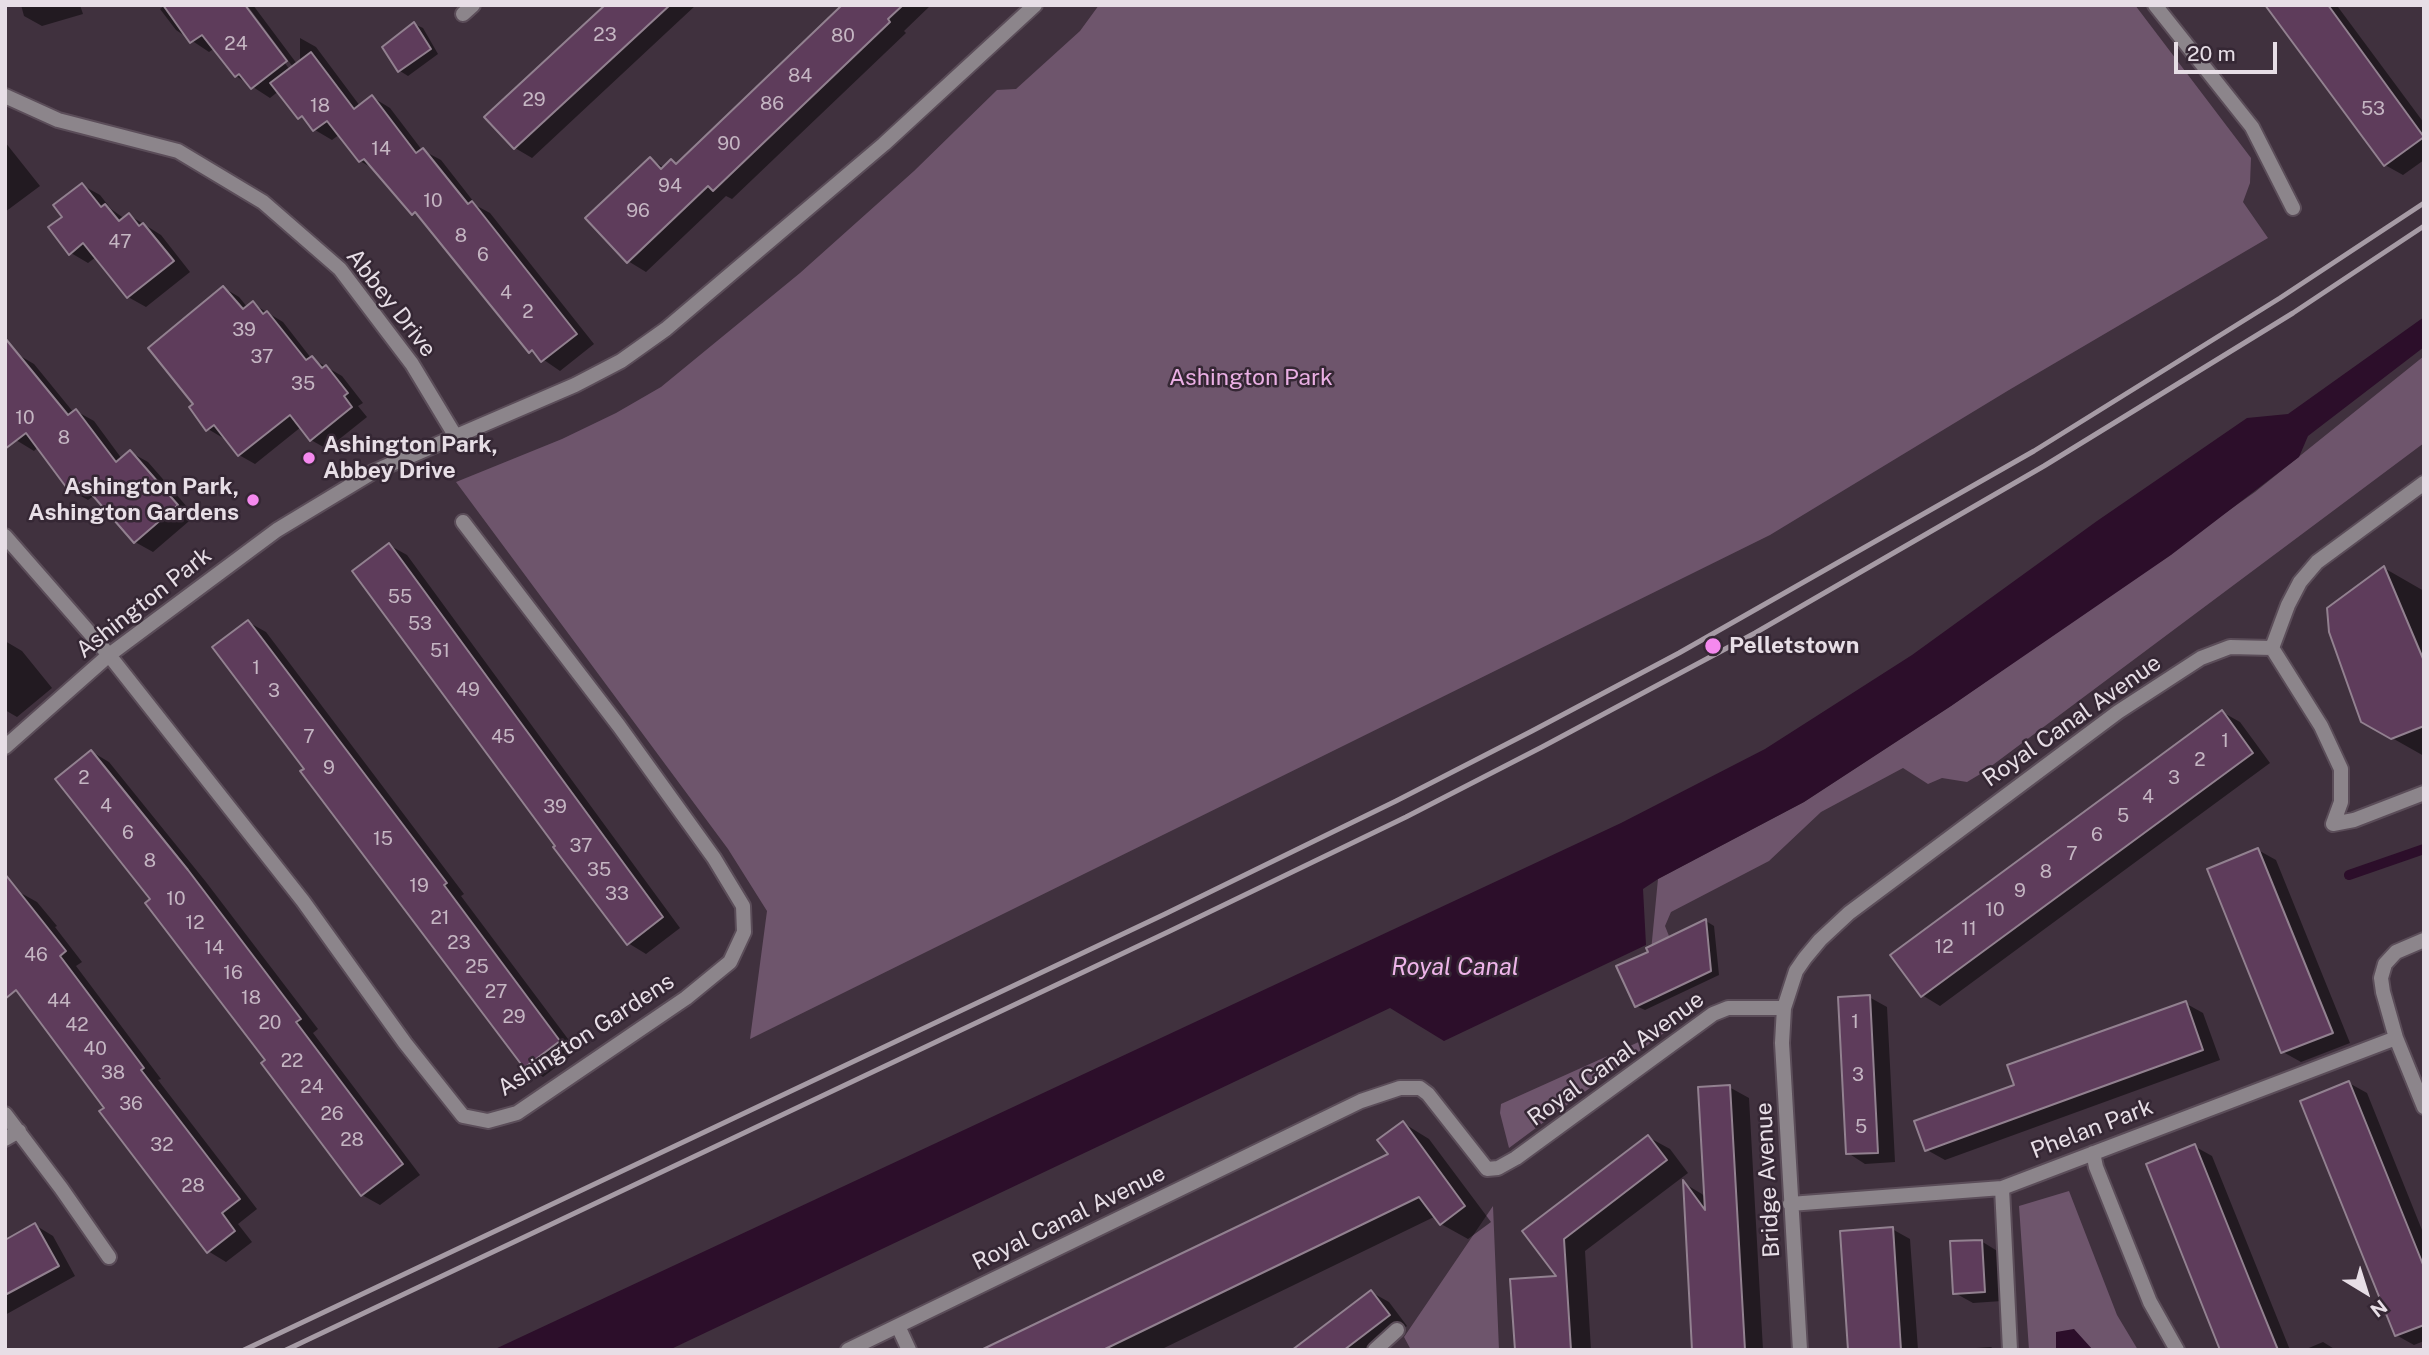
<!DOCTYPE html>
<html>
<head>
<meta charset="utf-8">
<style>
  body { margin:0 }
  #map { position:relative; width:2429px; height:1355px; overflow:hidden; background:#40313e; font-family:"Public Sans",sans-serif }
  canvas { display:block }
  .frame { position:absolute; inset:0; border:7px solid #e7dee6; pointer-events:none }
  .north { position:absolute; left:2331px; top:1257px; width:70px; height:70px; -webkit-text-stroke:5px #352734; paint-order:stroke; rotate:142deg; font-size:19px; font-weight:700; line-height:28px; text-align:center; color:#e7dee6 }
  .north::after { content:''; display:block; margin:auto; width:24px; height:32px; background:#e7dee6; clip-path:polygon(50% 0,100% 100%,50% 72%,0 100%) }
  .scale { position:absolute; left:2174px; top:42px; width:103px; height:32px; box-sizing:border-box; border:4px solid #e7dee6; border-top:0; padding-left:9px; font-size:21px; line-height:24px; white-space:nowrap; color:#e7dee6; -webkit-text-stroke:5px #352734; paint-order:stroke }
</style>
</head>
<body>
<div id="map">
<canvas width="2429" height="1355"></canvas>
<div class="frame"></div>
<div class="north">N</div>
<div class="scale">20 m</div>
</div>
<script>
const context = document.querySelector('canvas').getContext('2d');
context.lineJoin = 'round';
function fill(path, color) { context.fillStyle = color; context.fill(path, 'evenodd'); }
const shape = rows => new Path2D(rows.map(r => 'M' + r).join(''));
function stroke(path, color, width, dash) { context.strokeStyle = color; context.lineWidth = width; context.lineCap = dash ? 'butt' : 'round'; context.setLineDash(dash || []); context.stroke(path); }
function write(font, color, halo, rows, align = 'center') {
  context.font = font + ' "Public Sans",sans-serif'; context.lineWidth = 5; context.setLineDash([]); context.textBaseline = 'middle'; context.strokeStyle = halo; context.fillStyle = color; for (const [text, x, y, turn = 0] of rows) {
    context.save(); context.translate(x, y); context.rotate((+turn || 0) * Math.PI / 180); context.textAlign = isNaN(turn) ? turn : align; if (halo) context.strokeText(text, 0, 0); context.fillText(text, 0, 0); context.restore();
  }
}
const green = shape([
  [1099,5,2135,5,2251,158,2250,183,2243,202,2268,238,2009,390,1770,535,750,1039,767,911,728,849,456,482,562,439,616,413,661,387,800,273,914,171,997,90,1016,89,1080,31],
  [2424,356,2424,443,1982,773,1967,782,1942,778,1928,784,1903,768,1821,812,1769,861,1671,912,1665,926,1671,941,1651,951,1658,879,1804,802,1951,706,2255,492],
  [1672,1027,1509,1148,1500,1113,1501,1104],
  [2069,1191,2117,1315,2138,1350,2029,1350,2019,1206],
  [1493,1206,1499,1350,1411,1350,1404,1337]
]);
const water = shape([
  [2424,317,2424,347,2308,436,2299,457,2171,555,1951,706,1804,802,1658,879,1643,889,1646,945,1444,1041,1390,1008,669,1350,493,1350,1621,823,1765,749,1912,655,2097,521,2247,418,2288,414],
  [2074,1329,2093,1350,2056,1350,2056,1332]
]);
const shadow = shape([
  [21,5,80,5,83,14,42,26,24,16],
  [242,5,290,70,293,67,247,5,253,5,300,68,300,38,316,47,360,106,372,97,390,108,422,150,441,160,477,206,490,213,594,344,560,371,531,351,423,220,413,213,374,169,360,161,340,134,332,140,315,130,300,74,270,98,236,76,215,48,209,52,176,30,160,9,164,6],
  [613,5,696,5,532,158,515,148],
  [845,5,931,5,904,31,906,33,732,199,726,196,646,272,628,261,650,159,665,168,678,165],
  [2265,5,2338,7,2424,123,2424,160,2403,175,2385,165],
  [414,24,423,28,438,54,408,76,400,71],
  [5,142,40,186,5,212],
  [82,185,100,195,111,209,125,219,129,215,161,235,190,272,146,307,128,297,96,257,88,263,71,253,64,217],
  [224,288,239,297,248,308,253,304,283,322,311,358,342,376,363,403,358,406,367,417,327,449,311,440,301,427,255,464,239,455,225,437,223,438,208,429,195,404],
  [17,354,34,364,74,413,76,411,94,421,122,459,130,452,148,462,195,516,153,552,135,542,95,495,88,500,70,490,38,447,34,451,16,440],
  [389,545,407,555,680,928,646,954,628,943],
  [2384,568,2424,591,2424,756,2362,721],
  [248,622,266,632,464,894,461,896,577,1051,543,1077,526,1066,306,769],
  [5,641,22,651,52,688,17,717,5,710],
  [2222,712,2240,722,2270,763,1940,1006,1922,995],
  [92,752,109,762,206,882,318,1029,313,1033,420,1175,380,1205,362,1195,153,899],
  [2258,850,2276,860,2350,1043,2301,1062,2283,1052],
  [19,892,37,902,57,926,55,927,82,962,76,966,161,1079,158,1080,257,1209,238,1224,252,1242,226,1262,208,1251,107,1108],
  [1706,921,1714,926,1719,975,1645,1010,1636,1006,1650,953],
  [1869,997,1887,1007,1895,1162,1865,1164,1848,1153],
  [2185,1003,2203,1013,2220,1060,1945,1160,1927,1150,2016,1086],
  [2349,1083,2367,1093,2424,1235,2424,1341,2414,1345,2396,1335],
  [1729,1087,1749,1098,1763,1350,1695,1350,1685,1184,1702,1194,1706,1199],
  [1403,1123,1429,1139,1491,1222,1468,1239,1441,1224,1436,1216,1160,1350,986,1350,1390,1155],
  [1648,1137,1670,1149,1688,1173,1585,1251,1591,1350,1517,1350,1560,1278,1524,1231],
  [2194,1146,2212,1156,2290,1350,2222,1350],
  [35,1225,53,1236,75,1276,5,1315,5,1242],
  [1892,1229,1910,1239,1918,1350,1850,1350],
  [1981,1241,1999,1252,2002,1301,1973,1303,1955,1293],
  [1371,1292,1389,1302,1407,1326,1375,1350,1295,1350],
  [2323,1342,2336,1350,2304,1350],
  [1991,1347,1995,1350,1961,1350,1961,1349]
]);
const stream = shape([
  [2349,875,2424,849]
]);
const building = shape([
  [163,5,245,5,287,61,251,89,239,74,235,77,202,35,190,43,163,5],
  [605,5,670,5,514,149,484,117,605,5],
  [842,5,903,5,888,19,890,22,713,191,708,186,627,263,585,218,650,157,661,169,671,159,676,164,842,5],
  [2265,5,2328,5,2424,137,2384,166,2265,5],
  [414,22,431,49,398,72,382,47,414,22],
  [311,52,354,109,372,95,416,153,423,148,468,204,472,201,577,334,541,362,532,350,529,353,415,212,412,215,364,159,359,162,327,121,313,131,302,116,298,119,270,83,311,52],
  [82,183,101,207,105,204,119,221,129,213,139,226,143,223,174,261,127,298,83,243,69,255,48,227,62,217,53,205,82,183],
  [223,286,243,309,253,301,263,314,267,311,306,360,312,356,322,368,326,365,348,393,344,396,352,407,310,441,290,415,238,456,214,425,206,431,189,407,193,404,148,348,223,286],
  [5,338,68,415,76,409,116,462,130,450,178,505,134,543,81,482,69,491,26,433,5,449,5,338],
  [389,543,663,917,627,945,553,847,555,846,352,571,389,543],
  [2384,566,2424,661,2424,726,2391,739,2361,722,2329,632,2327,608,2384,566],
  [248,620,447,883,444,885,560,1041,524,1068,300,771,304,769,212,647,248,620],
  [2222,710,2253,753,1921,997,1890,955,2222,710],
  [91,750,188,870,301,1019,296,1022,403,1164,361,1196,261,1063,265,1060,145,903,150,899,55,779,91,750],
  [2258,848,2333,1033,2281,1053,2207,869,2258,848],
  [5,874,66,951,60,956,144,1068,141,1070,240,1199,222,1213,235,1231,207,1253,99,1111,104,1108,16,990,5,999,5,874],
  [1706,919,1711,971,1635,1007,1616,966,1648,952,1646,948,1706,919],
  [1870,995,1878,1153,1846,1154,1838,997,1870,995],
  [2186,1001,2203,1050,1925,1151,1914,1121,2014,1085,2007,1065,2186,1001],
  [2349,1081,2424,1267,2424,1325,2395,1336,2300,1101,2349,1081],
  [1730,1085,1745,1350,1692,1350,1683,1180,1705,1210,1698,1087,1730,1085],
  [1403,1121,1465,1206,1440,1225,1419,1197,1103,1350,981,1350,1388,1154,1377,1140,1403,1121],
  [1648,1135,1667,1160,1564,1239,1571,1350,1515,1350,1510,1279,1556,1276,1522,1231,1648,1135],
  [2195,1144,2254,1291,2278,1350,2220,1350,2146,1164,2195,1144],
  [35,1223,59,1266,5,1295,5,1240,35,1223],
  [1893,1227,1901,1350,1848,1350,1840,1231,1893,1227],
  [1982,1240,1985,1292,1953,1294,1950,1241,1982,1240],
  [1371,1290,1390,1315,1348,1347,1344,1350,1292,1350,1371,1290]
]);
const minor = shape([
  [2155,5,2252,127,2293,208],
  [463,14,473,5],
  [5,96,58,120,178,151,263,202,340,269,412,364,456,437],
  [5,536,109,655,303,901,405,1043,463,1116,488,1121,517,1113,686,998,730,962,744,932,743,906,714,858,619,726,463,522],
  [2272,648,2321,726,2341,769,2341,802,2333,824,2354,820,2424,793],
  [2272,648,2288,605,2300,582,2317,562,2424,483],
  [5,747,109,655,277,530,373,472,575,385,621,361,666,329,884,144,1035,5],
  [2424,940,2396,952,2385,964,2381,978,2383,992,2396,1038,2424,1107],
  [5,1114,61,1188,109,1257],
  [5,1139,19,1131],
  [2093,1153,2096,1167,2150,1302,2177,1350],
  [2002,1188,2010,1350],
  [1790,1204,2002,1188,2396,1038],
  [898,1326,909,1350],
  [848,1350,1361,1101,1400,1088,1420,1088,1428,1094,1487,1169,1498,1168,1516,1158,1713,1014,1728,1008,1784,1008],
  [1375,1350,1397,1330],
  [1800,1350,1782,1043,1784,1008,1796,971,1805,958,1820,940,1849,913,2118,712,2201,658,2230,647,2272,648]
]);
const rail = shape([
  [244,1350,1165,914,1396,801,1532,731,1679,653,2034,451,2280,298,2424,203],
  [286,1350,1170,931,1406,817,1542,747,1755,633,2044,466,2293,313,2424,226]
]);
const markers = [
  [309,458,7,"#f589ee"],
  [253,500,7,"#f589ee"],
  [1713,646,9,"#f589ee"]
];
const numberNames = [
  ["23",605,35],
  ["80",843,36],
  ["24",236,44],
  ["84",800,76],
  ["29",534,100],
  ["86",772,104],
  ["18",320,106],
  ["53",2373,109],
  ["90",729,144],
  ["14",381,149],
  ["94",670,186],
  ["10",433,201],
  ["96",638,211],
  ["8",461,236],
  ["47",120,242],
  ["6",483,255],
  ["4",506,293],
  ["2",528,312],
  ["39",244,330],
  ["37",262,357],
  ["35",303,384],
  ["10",25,418],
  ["8",64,438],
  ["55",400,597],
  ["53",420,624],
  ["51",440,651],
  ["1",256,668],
  ["49",468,690],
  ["3",274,691],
  ["7",309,737],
  ["45",503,737],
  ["1",2225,741],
  ["2",2200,760],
  ["9",329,768],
  ["2",84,778],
  ["3",2174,778],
  ["4",2148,797],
  ["4",106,806],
  ["39",555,807],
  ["5",2123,816],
  ["6",128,833],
  ["6",2097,835],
  ["15",383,839],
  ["37",581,846],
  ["7",2072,854],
  ["8",150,861],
  ["35",599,870],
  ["8",2046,872],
  ["19",419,886],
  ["9",2020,891],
  ["33",617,894],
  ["10",176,899],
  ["10",1995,910],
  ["21",440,918],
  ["12",195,923],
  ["11",1969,929],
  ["23",459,943],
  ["12",1944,947],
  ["14",214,948],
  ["46",36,955],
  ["25",477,967],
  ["16",233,973],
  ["27",496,992],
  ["18",251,998],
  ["44",59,1001],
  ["29",514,1017],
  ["1",1855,1022],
  ["20",270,1023],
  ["42",77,1025],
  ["40",95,1049],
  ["22",292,1061],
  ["38",113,1073],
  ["3",1858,1075],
  ["24",312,1087],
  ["36",131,1104],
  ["26",332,1114],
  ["5",1861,1127],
  ["28",352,1140],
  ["32",162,1145],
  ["28",193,1186]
];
const streetNames = [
  ["Abbey Drive",391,303,52],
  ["Ashington Park",144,603,-38],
  ["Royal Canal Avenue",2072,721,-35],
  ["Ashington Gardens",586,1035,-33],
  ["Royal Canal Avenue",1616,1059,-36],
  ["Phelan Park",2092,1129,-21],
  ["Bridge Avenue",1768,1180,-93],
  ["Royal Canal Avenue",1069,1218,-26]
];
const parkNames = [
  ["Ashington Park",1251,378]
];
const poiNames = [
  ["Ashington Park,",323,445],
  ["Abbey Drive",323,471],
  ["Ashington Park,",239,487,"right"],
  ["Ashington Gardens",239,513,"right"],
  ["Pelletstown",1729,646]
];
const waterNames = [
  ["Royal Canal",1455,968]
];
fill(green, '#6e556c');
fill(water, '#2c0e2a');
fill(shadow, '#0007');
stroke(stream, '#2c0e2a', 10);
fill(building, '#5e3c5b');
stroke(building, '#928190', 2);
stroke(minor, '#5b4d59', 18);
stroke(minor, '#8c858b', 14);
stroke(rail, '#a69ba5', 5);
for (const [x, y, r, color] of markers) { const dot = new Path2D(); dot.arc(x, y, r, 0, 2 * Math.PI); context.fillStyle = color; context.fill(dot); stroke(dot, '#352734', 2.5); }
write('19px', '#c5b6c3', null, numberNames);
write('23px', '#e7dee6', '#352734', streetNames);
write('23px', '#eaafe4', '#352734', parkNames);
write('bold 23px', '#e7dee6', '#352734', poiNames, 'left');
write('italic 24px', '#efb5ea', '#352734', waterNames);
</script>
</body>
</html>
